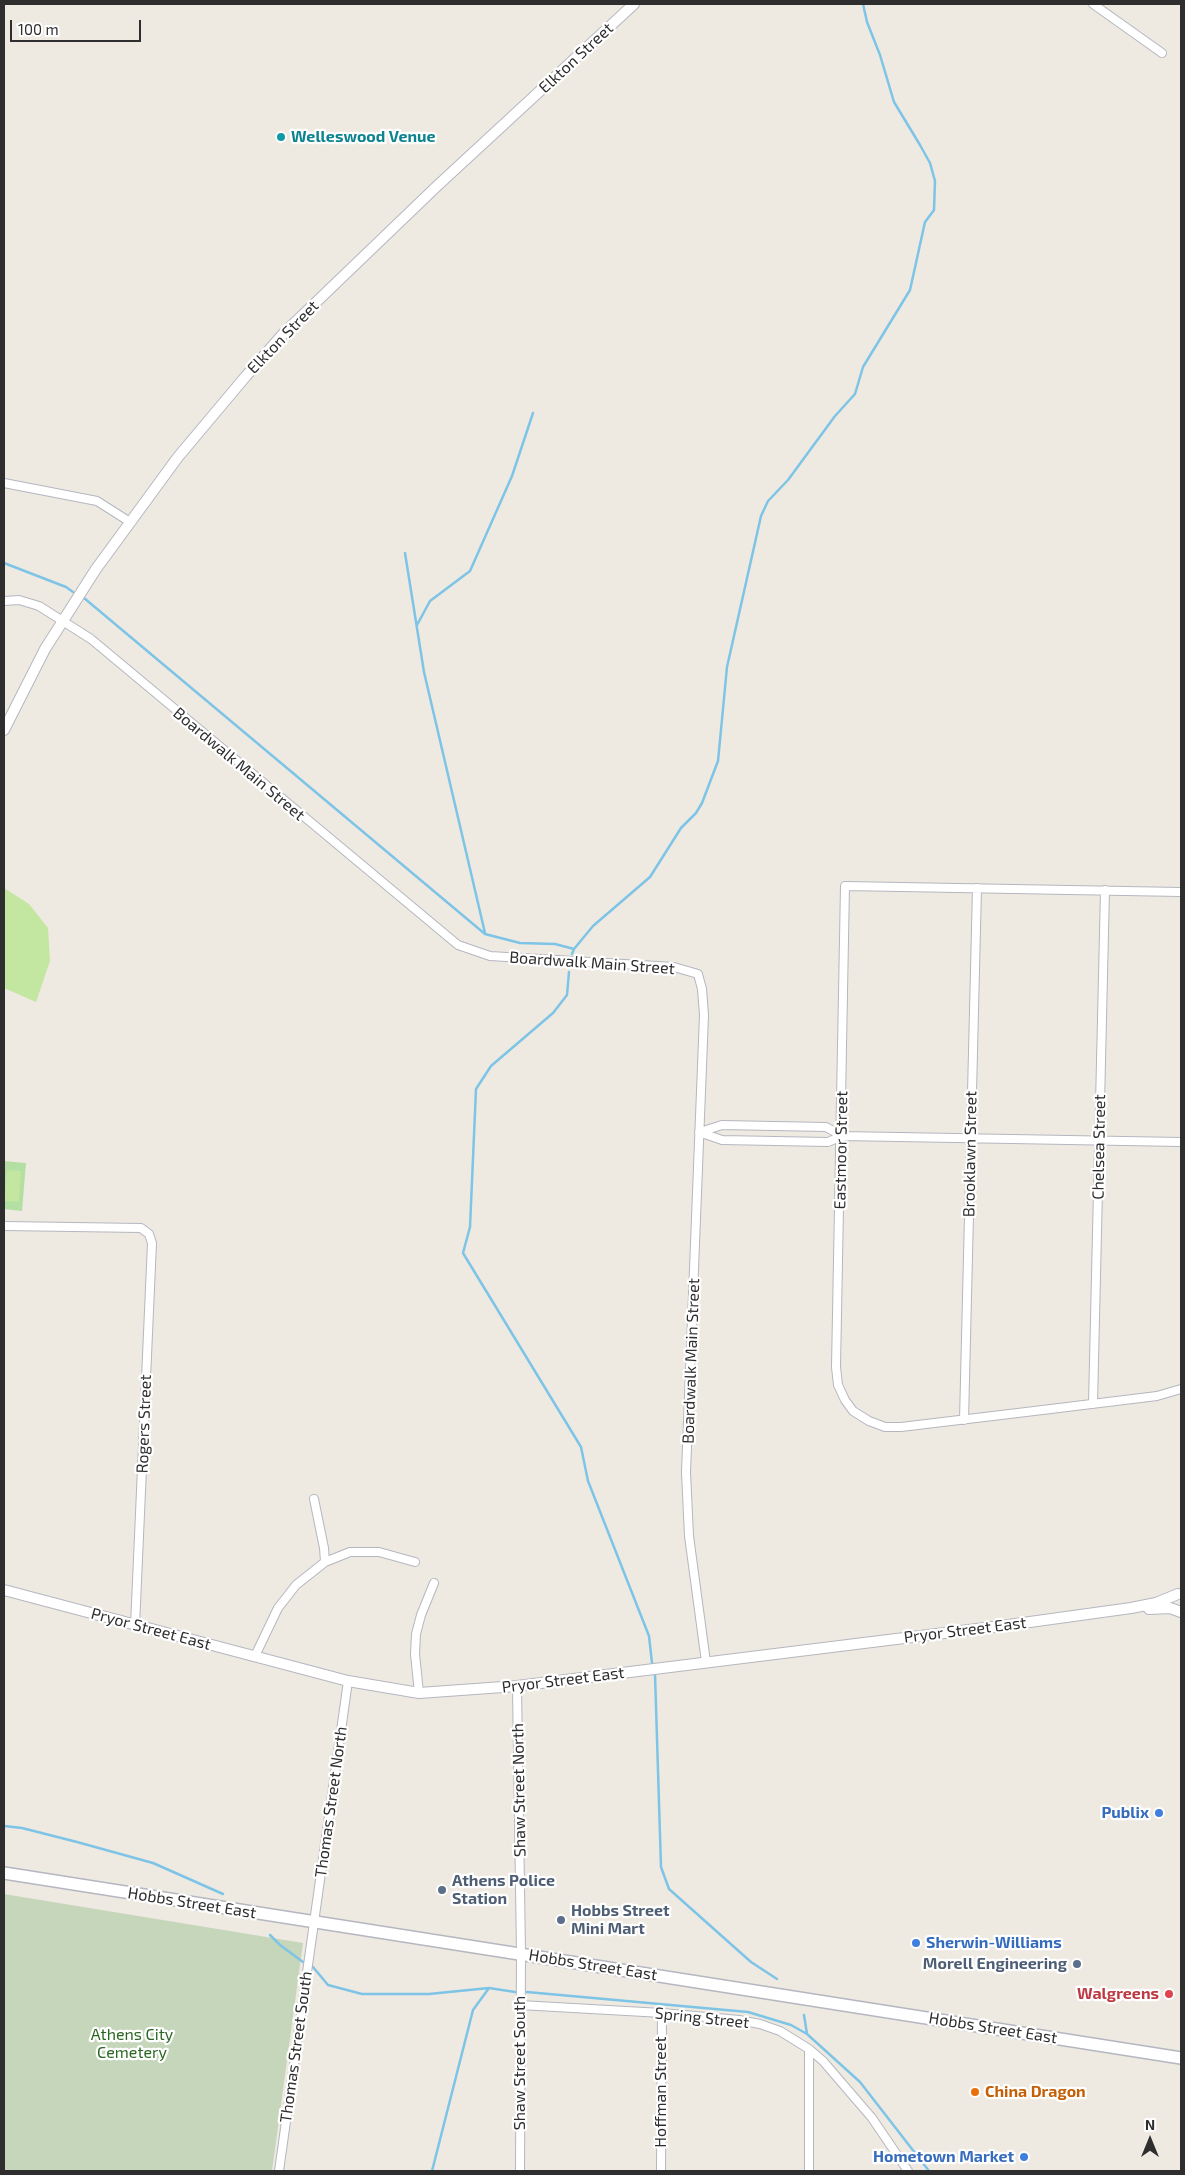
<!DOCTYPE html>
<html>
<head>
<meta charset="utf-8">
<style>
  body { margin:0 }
  #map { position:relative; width:1185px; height:2175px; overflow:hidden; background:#eeeae2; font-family:"Exo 2",sans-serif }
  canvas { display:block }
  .frame { position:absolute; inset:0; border:5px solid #2e2e2e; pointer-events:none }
  .north { position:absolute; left:1125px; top:2115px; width:50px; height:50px; -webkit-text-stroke:4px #fff; paint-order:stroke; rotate:0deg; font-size:14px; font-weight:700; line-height:20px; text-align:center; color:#2e2e2e }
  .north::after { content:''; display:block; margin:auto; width:18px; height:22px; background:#2e2e2e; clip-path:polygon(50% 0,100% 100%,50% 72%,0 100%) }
  .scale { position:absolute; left:10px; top:20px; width:131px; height:22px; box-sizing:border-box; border:2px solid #2e2e2e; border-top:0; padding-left:6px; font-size:15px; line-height:18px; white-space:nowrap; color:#2e2e2e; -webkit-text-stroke:4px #fff; paint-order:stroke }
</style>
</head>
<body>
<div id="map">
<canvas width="1185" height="2175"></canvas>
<div class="frame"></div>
<div class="north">N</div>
<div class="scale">100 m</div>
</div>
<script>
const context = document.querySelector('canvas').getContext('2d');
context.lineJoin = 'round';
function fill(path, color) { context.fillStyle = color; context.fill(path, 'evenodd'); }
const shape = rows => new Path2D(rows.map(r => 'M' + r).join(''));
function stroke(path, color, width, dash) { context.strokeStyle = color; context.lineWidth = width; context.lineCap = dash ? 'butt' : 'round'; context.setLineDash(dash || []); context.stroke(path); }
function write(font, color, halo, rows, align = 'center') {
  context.font = font + ' "Exo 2",sans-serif'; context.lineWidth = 4.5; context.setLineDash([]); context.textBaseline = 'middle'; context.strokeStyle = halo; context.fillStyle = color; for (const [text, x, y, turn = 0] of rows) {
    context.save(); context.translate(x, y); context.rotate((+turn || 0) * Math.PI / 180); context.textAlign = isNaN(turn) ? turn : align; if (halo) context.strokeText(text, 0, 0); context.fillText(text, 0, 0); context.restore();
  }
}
const green = shape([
  [4,1161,26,1163,22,1211,4,1209]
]);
const cemetery = shape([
  [4,1894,303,1943,272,2171,4,2171]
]);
const pitch = shape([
  [4,888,29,904,48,928,50,961,36,1002,4,988],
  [7,1170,21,1171,19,1202,4,1201]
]);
const stream = shape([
  [405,553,424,672,485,933],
  [4,563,66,587,73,592],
  [84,598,485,934,520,943,555,944,574,949],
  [417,625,430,601,470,571,512,476,533,413],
  [572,954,574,949,593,926,650,877,681,828,696,813,702,803,718,761,727,667,761,516,768,501,788,480,835,416,855,394,863,367,910,290,925,222,934,210,935,181,930,163,920,145,894,102,880,55,867,22,863,4],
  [569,972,567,995,553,1013,491,1066,476,1089,470,1227,463,1253,581,1447,588,1481,649,1636,652,1663],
  [655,1674,661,1867,669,1889,751,1962,777,1979],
  [4,1826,22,1828,77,1842,153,1863,223,1894],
  [270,1935,280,1945,303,1962],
  [313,1967,328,1985,362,1994,429,1994,489,1988,515,1992],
  [527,1992,748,2012,791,2025,807,2034,860,2082,929,2171],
  [804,2015,807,2034],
  [432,2171,473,2010,489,1988]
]);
const minor = shape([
  [1093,4,1162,53],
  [4,483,97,501,130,522],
  [4,601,19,600,39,606,91,639,458,945,490,956,674,967,698,974,702,989,704,1015,686,1472,689,1536,706,1662],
  [1181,892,845,886,836,1367,838,1385,845,1400,853,1411,869,1421,885,1427,901,1427,1026,1412,1157,1396,1181,1389],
  [699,1132,722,1140,828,1142,842,1136,1181,1142],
  [700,1132,722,1125,826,1127,842,1136],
  [4,1226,141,1228,149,1234,152,1243,135,1626],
  [1093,1404,1105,890],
  [964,1420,977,888],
  [314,1499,324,1548,325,1562],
  [255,1656,278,1608,296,1585,325,1562,350,1552,379,1552,415,1562],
  [517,1686,521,1954,520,2171],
  [419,1693,415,1654,416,1634,421,1615,434,1583],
  [520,2005,662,2013,739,2020,760,2024,780,2031,809,2049,823,2061,872,2118,908,2171],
  [279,2171,348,1681],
  [661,2171,662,2013],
  [809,2171,809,2049]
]);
const tertiary = shape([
  [4,730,45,649,96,569,178,457,246,376,284,333,436,187,634,4],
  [4,1590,348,1681,419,1693,517,1686,1001,1626,1131,1608,1156,1603,1178,1594],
  [1149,1609,1170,1608,1181,1612]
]);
const secondary = shape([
  [4,1873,1181,2058]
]);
const markers = [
  [281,137,5,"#0f9aa8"],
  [1159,1813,5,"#3f7fe0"],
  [442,1890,5,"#5c6f8a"],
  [561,1920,5,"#5c6f8a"],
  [916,1943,5,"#3f7fe0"],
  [1077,1964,5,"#5c6f8a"],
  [1169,1994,5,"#e0444e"],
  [975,2092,5,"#e8710a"],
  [1024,2157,5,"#3f7fe0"]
];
const streetNames = [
  ["Elkton Street",576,58,-43],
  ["Elkton Street",283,337,-46],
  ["Boardwalk Main Street",239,764,40],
  ["Boardwalk Main Street",592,963,4],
  ["Chelsea Street",1099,1147,-89],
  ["Eastmoor Street",841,1150,-89],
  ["Brooklawn Street",970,1154,-89],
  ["Boardwalk Main Street",691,1361,-88],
  ["Rogers Street",144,1424,-88],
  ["Pryor Street East",151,1629,15],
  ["Pryor Street East",965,1630,-7],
  ["Pryor Street East",563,1680,-7],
  ["Shaw Street North",519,1790,-91],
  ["Thomas Street North",331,1802,-82],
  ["Hobbs Street East",192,1903,9],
  ["Hobbs Street East",593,1965,9],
  ["Spring Street",702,2018,6],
  ["Hobbs Street East",993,2028,9],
  ["Thomas Street South",296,2047,-82],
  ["Shaw Street South",520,2063,-90],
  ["Hoffman Street",661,2092,-90]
];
const cultureNames = [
  ["Welleswood Venue",291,137]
];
const shopNames = [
  ["Publix",1149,1813],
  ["Sherwin-Williams",926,1943,"left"],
  ["Hometown Market",1014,2157]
];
const serviceNames = [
  ["Athens Police",452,1881],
  ["Station",452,1899],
  ["Hobbs Street",571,1911],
  ["Mini Mart",571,1929],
  ["Morell Engineering",1067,1964,"right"]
];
const healthNames = [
  ["Walgreens",1159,1994]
];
const parkNames = [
  ["Athens City",132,2035],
  ["Cemetery",132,2053]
];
const foodNames = [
  ["China Dragon",985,2092]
];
fill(green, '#b4dfa3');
fill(cemetery, '#c6d6ba');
fill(pitch, '#c3e6a0');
stroke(stream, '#7ec4e6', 2.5);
stroke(minor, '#b5b7c0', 10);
stroke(tertiary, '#b5b7c0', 12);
stroke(secondary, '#b5b7c0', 14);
stroke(minor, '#fff', 8);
stroke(tertiary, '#fff', 10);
stroke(secondary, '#fff', 11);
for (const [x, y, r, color] of markers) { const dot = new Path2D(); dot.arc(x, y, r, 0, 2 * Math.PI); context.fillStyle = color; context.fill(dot); stroke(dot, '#fff', 2); }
write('16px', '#2e2e2e', '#fff', streetNames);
write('bold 16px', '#0d838f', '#fff', cultureNames, 'left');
write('bold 16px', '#366cbe', '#fff', shopNames, 'right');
write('bold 16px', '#4e5e75', '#fff', serviceNames, 'left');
write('bold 16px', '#be3a42', '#fff', healthNames, 'right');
write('16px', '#2b6721', '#fff', parkNames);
write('bold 16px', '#c56008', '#fff', foodNames, 'left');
</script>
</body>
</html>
